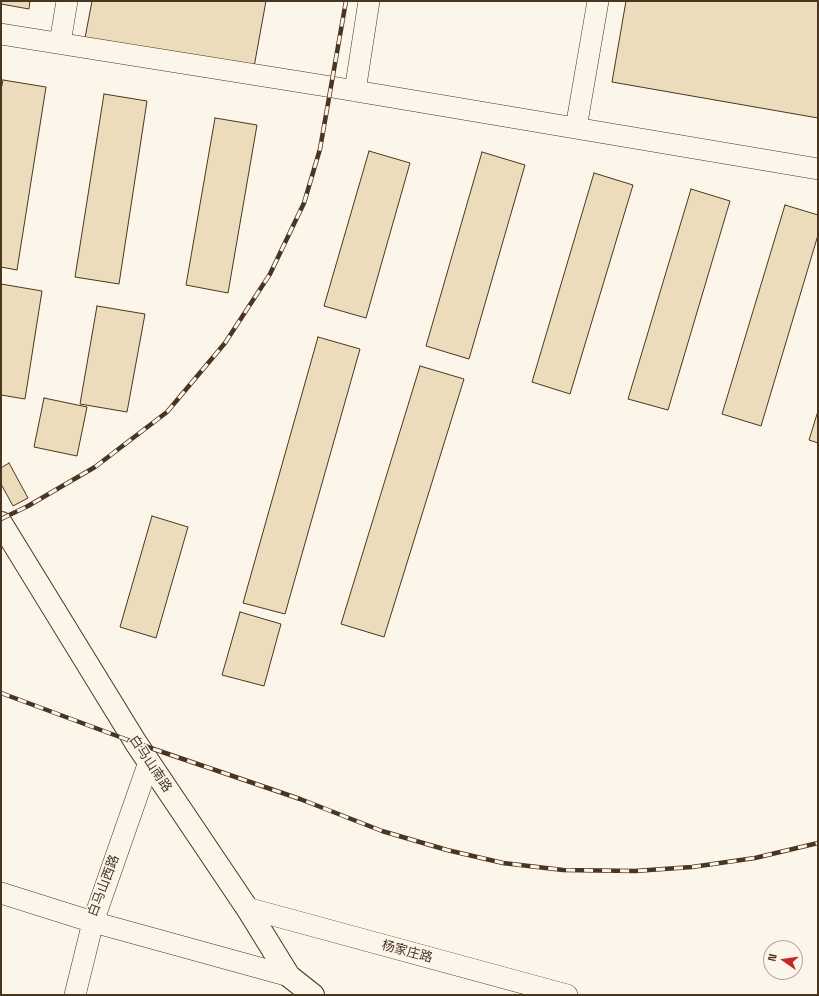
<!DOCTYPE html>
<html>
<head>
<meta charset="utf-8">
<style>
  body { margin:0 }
  #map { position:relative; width:819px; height:996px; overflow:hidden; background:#fbf6e9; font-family:"Space Grotesk",sans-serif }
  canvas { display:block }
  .frame { position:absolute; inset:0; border:2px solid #4a3520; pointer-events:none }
  .north { position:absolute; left:763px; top:940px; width:40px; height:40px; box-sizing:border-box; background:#fbf6e9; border:1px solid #b4a999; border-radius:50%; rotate:283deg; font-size:11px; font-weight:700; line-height:16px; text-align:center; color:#4a3520 }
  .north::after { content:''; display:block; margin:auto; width:14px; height:18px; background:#c62828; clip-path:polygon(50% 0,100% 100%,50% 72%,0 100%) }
</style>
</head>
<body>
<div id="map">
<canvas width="819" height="996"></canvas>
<div class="frame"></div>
<div class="north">N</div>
</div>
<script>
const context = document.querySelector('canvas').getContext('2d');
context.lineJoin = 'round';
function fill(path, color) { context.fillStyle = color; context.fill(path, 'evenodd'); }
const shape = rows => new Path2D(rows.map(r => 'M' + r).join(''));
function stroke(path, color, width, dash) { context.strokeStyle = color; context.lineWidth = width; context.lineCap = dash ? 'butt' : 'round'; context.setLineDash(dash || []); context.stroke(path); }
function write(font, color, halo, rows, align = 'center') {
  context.font = font + ' "Space Grotesk","Noto Sans SC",sans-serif'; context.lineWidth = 3; context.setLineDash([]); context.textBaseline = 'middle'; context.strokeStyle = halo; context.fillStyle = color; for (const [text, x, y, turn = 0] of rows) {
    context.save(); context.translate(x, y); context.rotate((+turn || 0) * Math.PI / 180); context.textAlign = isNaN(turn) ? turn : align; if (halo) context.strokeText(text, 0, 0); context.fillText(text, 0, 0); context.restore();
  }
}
const building = shape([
  [1,1,30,1,29,9,1,4,1,1],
  [92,1,266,1,254,67,85,38,92,1],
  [626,1,818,1,818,118,612,82,626,1],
  [3,80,46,87,17,270,1,267,1,90,3,80],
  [104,94,147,101,119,284,75,277,104,94],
  [215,118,257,125,228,293,186,285,215,118],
  [369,151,410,163,366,318,324,306,369,151],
  [482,152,525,165,469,359,426,346,482,152],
  [594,173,633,185,570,394,532,382,594,173],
  [691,189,730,201,668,410,628,399,691,189],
  [785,205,818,215,818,235,761,426,722,414,785,205],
  [1,284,42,291,25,399,1,395,1,284],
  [97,306,145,314,127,412,80,404,97,306],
  [318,337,360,349,285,614,243,603,318,337],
  [420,366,464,379,384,637,341,624,420,366],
  [44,398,87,407,77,456,34,447,44,398],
  [818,411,818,443,809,440,818,411],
  [9,463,28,498,13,506,1,484,1,468,9,463],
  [152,516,188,527,156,638,120,627,152,516],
  [240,612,281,624,264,686,222,675,240,612]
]);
const minor = shape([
  [1,34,332,87,818,169],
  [60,43,67,1],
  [355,91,369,1],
  [576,128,598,1],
  [1,893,93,922,149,762],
  [247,908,567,995],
  [75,995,93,922,289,976]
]);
const major = shape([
  [1,523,136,743,247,908,289,976,313,995]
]);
const rail = shape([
  [1,519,28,506,95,467,167,412,225,343,270,274,304,203,320,149,346,1],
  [1,693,136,743,300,799,382,831,447,850,503,863,563,870,635,871,692,867,755,858,818,843]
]);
const streetNames = [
  ["白马山南路",150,764,56],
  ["白马山西路",104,886,-69],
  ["杨家庄路",407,952,15]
];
fill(building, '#ecdcbc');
stroke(building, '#4a3520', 1);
stroke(minor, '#4a3520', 22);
stroke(major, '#4a3520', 24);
stroke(minor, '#fbf6e9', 21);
stroke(major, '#fbf6e9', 22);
stroke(rail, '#4a3520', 4.5);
stroke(rail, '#fbf6e9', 3, [9]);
write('13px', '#4a3520', '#fbf6e9', streetNames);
</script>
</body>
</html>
